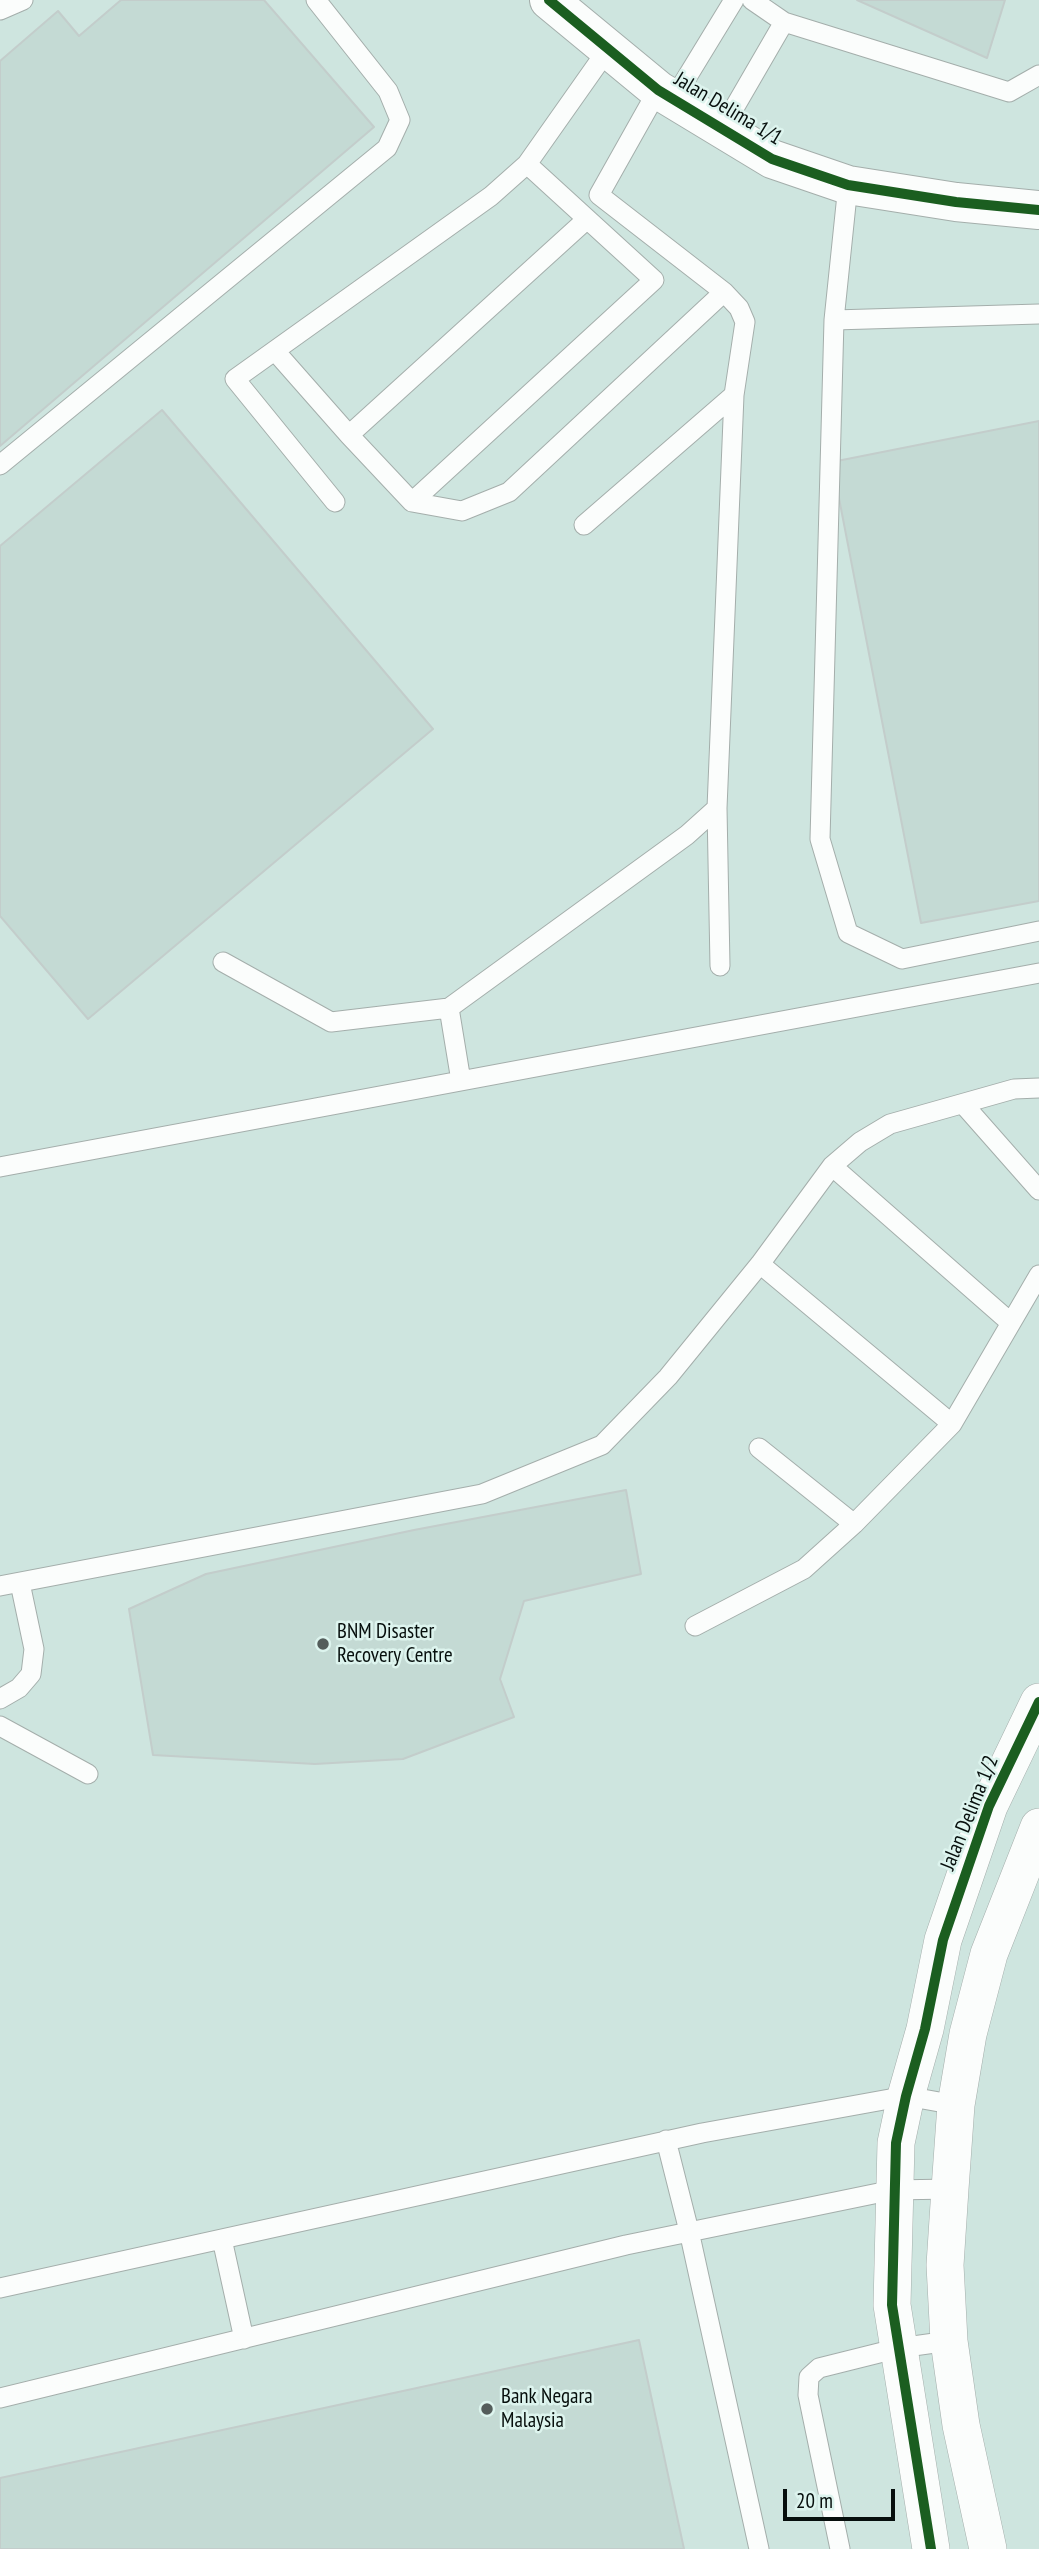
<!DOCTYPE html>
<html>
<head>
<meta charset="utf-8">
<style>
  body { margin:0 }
  #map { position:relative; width:1039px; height:2549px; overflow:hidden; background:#e2efeb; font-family:"PT Sans Narrow",sans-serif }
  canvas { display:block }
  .scale { position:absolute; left:783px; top:2489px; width:112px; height:32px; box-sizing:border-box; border:4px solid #070f0d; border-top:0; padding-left:9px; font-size:21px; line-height:24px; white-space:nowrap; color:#070f0d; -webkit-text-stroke:5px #ddf4ee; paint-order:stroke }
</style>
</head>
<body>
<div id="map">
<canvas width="1039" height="2549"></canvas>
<div class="scale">20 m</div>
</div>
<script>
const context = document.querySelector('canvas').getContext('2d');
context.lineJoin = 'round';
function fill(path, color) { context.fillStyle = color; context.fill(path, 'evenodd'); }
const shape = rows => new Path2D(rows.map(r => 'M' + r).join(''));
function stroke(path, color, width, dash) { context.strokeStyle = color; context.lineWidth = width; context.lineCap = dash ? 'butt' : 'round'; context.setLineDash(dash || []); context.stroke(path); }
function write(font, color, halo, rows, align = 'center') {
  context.font = font + ' "PT Sans Narrow",sans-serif'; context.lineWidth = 5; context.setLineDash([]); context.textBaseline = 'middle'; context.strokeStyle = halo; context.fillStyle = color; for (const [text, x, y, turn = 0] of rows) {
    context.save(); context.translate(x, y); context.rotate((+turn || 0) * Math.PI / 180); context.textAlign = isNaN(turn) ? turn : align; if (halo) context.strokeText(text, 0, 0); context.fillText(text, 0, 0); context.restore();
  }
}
const built = shape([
  [0,0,1039,0,1039,2549,0,2549]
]);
const building = shape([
  [121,0,264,0,374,127,0,446,0,61,58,11,79,36,121,0],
  [857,0,1005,0,987,58,857,0],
  [162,410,433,729,88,1019,0,916,0,546,162,410],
  [1039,421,1039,901,921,923,832,462,1039,421],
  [626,1490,641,1574,524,1601,500,1679,514,1717,403,1759,315,1764,153,1755,129,1609,206,1574,414,1530,626,1490],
  [639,2340,684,2549,0,2549,0,2478,639,2340]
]);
const lane = shape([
  [752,0,784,22,1009,92,1039,75],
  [0,10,23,0],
  [658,90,599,195,724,292,739,308,745,322,734,395,717,808,720,966],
  [673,100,734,0],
  [722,129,784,22],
  [848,185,834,320,820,839,848,933,902,959,1039,931],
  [834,320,1039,314],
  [275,351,349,435,412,502,462,511,509,492,724,292],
  [349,435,586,220],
  [0,465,387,148,400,120,388,91,316,0],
  [335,502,235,379,491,196,527,164,608,49],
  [412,502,654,280,527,164],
  [584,525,734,395],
  [223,962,331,1022,449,1008,687,835,717,808],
  [449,1008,461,1081],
  [964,1105,1039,1190],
  [832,1166,1011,1323],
  [0,1167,1039,973],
  [760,1264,952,1424],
  [759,1448,854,1524],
  [0,1586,482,1494,602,1445,668,1377,760,1264,832,1166,860,1142,890,1124,1014,1089,1039,1088],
  [695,1626,804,1569,854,1524,952,1424,1039,1275],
  [0,1699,19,1688,31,1674,34,1649,20,1583],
  [0,1726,88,1774],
  [666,2140,689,2231,759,2549],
  [222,2239,244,2339],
  [0,2288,702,2133,906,2096,956,2105],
  [0,2398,626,2245,893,2190,950,2189],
  [840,2549,808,2395,809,2377,819,2368,899,2348,949,2341]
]);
const street = shape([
  [931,2549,892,2305,896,2143,906,2096,925,2029,943,1940,989,1806,1039,1702],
  [988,2549,961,2425,949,2341,945,2265,950,2189,956,2105,968,2034,989,1954,1039,1827]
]);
const secondary = shape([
  [549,0,658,90,772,159,848,185,956,202,1039,210]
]);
const cycleway = shape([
  [549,0,658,90,772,159,848,185,956,202,1039,210],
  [931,2549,892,2305,896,2143,906,2096,925,2029,943,1940,989,1806,1039,1702]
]);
const markers = [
  [323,1644,7,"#545d5b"],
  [487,2409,7,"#545d5b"]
];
const streetNames = [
  ["Jalan Delima 1/1",728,109,31],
  ["Jalan Delima 1/2",970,1813,-68]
];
const poiNames = [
  ["BNM Disaster",337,1632],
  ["Recovery Centre",337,1656],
  ["Bank Negara",501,2397],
  ["Malaysia",501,2421]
];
fill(built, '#cee5df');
fill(building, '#c4dad4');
stroke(building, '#c3cdcb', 2);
stroke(lane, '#a4aeab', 21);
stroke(street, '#a4aeab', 38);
stroke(secondary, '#a4aeab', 40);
stroke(lane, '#fbfdfc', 19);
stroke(street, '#fbfdfc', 37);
stroke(secondary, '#fbfdfc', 38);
stroke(cycleway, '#1b5e20', 10);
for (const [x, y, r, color] of markers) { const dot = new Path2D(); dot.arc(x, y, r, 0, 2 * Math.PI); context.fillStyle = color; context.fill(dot); stroke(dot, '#ddf4ee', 2.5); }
write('21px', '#070f0d', '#ddf4ee', streetNames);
write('21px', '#070f0d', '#ddf4ee', poiNames, 'left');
</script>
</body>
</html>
